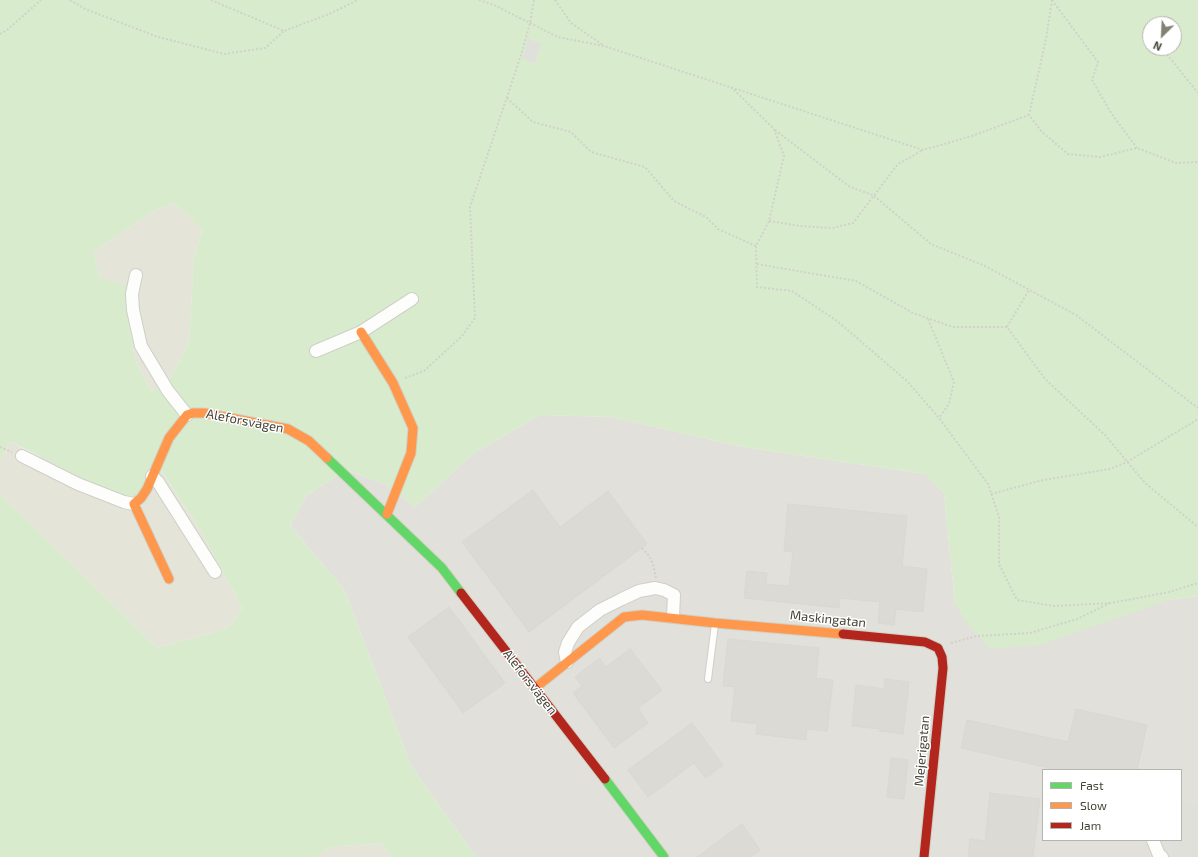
<!DOCTYPE html>
<html>
<head>
<meta charset="utf-8">
<style>
  body { margin:0 }
  #map { position:relative; width:1198px; height:857px; overflow:hidden; background:#f1f1ec; font-family:"Exo 2",sans-serif }
  canvas { display:block }
  .legend { position:absolute; left:1042px; top:769px; width:140px; height:72px; box-sizing:border-box; background:#fff; border:1px solid #b5b5af; margin:0; padding:5px 7px; list-style:none; font-size:12px; color:#474537 }
  .legend li { display:flex; align-items:center; gap:8px; height:20px }
  .legend b { width:20px; border:1px solid #b5b5af }
  .north { position:absolute; left:1142px; top:16px; width:40px; height:40px; box-sizing:border-box; background:#fff; border:1px solid #b5b5af; border-radius:50%; rotate:204deg; font-size:11px; font-weight:700; line-height:16px; text-align:center; color:#474537 }
  .north::after { content:''; display:block; margin:auto; width:14px; height:18px; background:#828176; clip-path:polygon(50% 0,100% 100%,50% 72%,0 100%) }
</style>
</head>
<body>
<div id="map">
<canvas width="1198" height="857"></canvas>
<ul class="legend">
<li><b style="height:5px;background:#63d668"></b>Fast</li>
<li><b style="height:5px;background:#ff974d"></b>Slow</li>
<li><b style="height:5px;background:#b3261e"></b>Jam</li>
</ul>
<div class="north">N</div>
</div>
<script>
const context = document.querySelector('canvas').getContext('2d');
context.lineJoin = 'round';
function fill(path, color) { context.fillStyle = color; context.fill(path, 'evenodd'); }
const shape = rows => new Path2D(rows.map(r => 'M' + r).join(''));
function stroke(path, color, width, dash) { context.strokeStyle = color; context.lineWidth = width; context.lineCap = dash ? 'butt' : 'round'; context.setLineDash(dash || []); context.stroke(path); }
function write(font, color, halo, rows, align = 'center') {
  context.font = font + ' "Exo 2",sans-serif'; context.lineWidth = 3; context.setLineDash([]); context.textBaseline = 'middle'; context.strokeStyle = halo; context.fillStyle = color; for (const [text, x, y, turn = 0] of rows) {
    context.save(); context.translate(x, y); context.rotate((+turn || 0) * Math.PI / 180); context.textAlign = isNaN(turn) ? turn : align; if (halo) context.strokeText(text, 0, 0); context.fillText(text, 0, 0); context.restore();
  }
}
const residential = shape([
  [175,203,203,229,194,256,189,342,168,383,152,392,135,360,127,308,100,278,93,252,155,210],
  [10,441,36,456,160,469,201,531,243,609,228,628,157,648,0,494,0,461],
  [380,843,392,857,318,857,329,847]
]);
const industrial = shape([
  [540,415,612,417,743,447,926,474,944,493,955,604,1168,600,1198,596,1198,857,476,857,411,766,345,591,290,525,307,495,346,470,387,485,415,507,474,453],
  [1043,770,1181,770,1181,840,1043,840]
]);
const green = shape([
  [0,0,1198,0,1198,596,1168,600,1040,645,991,649,968,625,955,604,944,493,926,474,743,447,612,417,540,415,474,453,415,507,387,485,346,470,307,495,290,525,345,591,411,766,476,857,392,857,380,843,329,847,318,857,0,857,0,494,157,648,228,628,243,609,201,531,161,470,147,498,125,500,10,441,0,461],
  [1150,24,1174,24,1174,48,1150,48],
  [175,203,203,230,194,256,189,342,168,383,152,392,135,360,127,308,126,285,100,278,93,252,155,210]
]);
const parking = shape([
  [528,39,541,43,535,64,522,59],
  [1182,800,1198,803,1198,857,1172,856,1175,840,1181,840]
]);
const building = shape([
  [533,490,560,527,608,491,647,544,529,632,462,542,533,490],
  [788,504,907,516,902,566,927,569,923,612,896,609,894,625,878,623,880,602,840,598,839,608,744,598,747,571,767,573,766,584,789,586,793,552,784,551,788,504],
  [449,607,505,683,463,713,408,637,449,607],
  [728,639,819,648,816,678,833,680,827,731,807,729,806,740,756,734,757,724,731,721,735,687,723,686,728,639],
  [630,649,662,690,638,708,648,723,614,748,573,693,582,686,575,677,599,658,606,667,630,649],
  [885,679,909,682,903,734,879,731,880,729,852,726,856,685,884,689,885,679],
  [1076,709,1147,725,1137,770,1058,770,961,748,967,720,1068,742,1076,709],
  [692,723,723,765,706,778,694,763,648,797,628,770,692,723],
  [891,758,908,760,904,799,887,797,891,758],
  [990,793,1040,799,1033,857,968,857,970,839,985,841,990,793],
  [742,824,760,850,751,857,697,857,742,824]
]);
const path = shape([
  [70,0,85,9,158,37,224,54,265,48,284,31],
  [211,0,284,31,329,14,358,0],
  [479,0,494,5,558,37,604,46,923,150,972,136,1029,115],
  [555,0,571,23,603,45],
  [1052,0,1046,39,1029,115,1042,132,1068,154,1100,157,1137,148,1176,163,1198,162],
  [1052,0,1098,62,1092,80,1111,113,1137,148],
  [1149,31,1150,32],
  [0,34,7,30,41,0],
  [1162,48,1198,93],
  [731,87,774,129,784,156,769,221,756,246,757,287,792,291,837,321,907,381,939,418,988,484,999,517,999,564,1017,600,1054,606,1111,603,1169,592,1198,583],
  [507,98,533,122,571,132,591,152,645,167,674,201,706,217,718,229,756,246],
  [775,130,850,187,873,195,931,244,985,266,1076,315,1198,408],
  [769,221,800,226,832,228,853,223,898,164,923,150],
  [757,264,856,281,913,313,953,327,1007,327,1045,379,1105,435,1145,483,1198,527],
  [928,319,954,382,949,404,939,418],
  [1007,327,1029,290],
  [405,378,424,371,462,336,475,318,470,207,522,52,530,23,534,0],
  [0,447,12,452],
  [991,494,1043,480,1110,469,1127,462,1198,419],
  [642,548,649,556,653,564,656,578],
  [951,643,977,636,1030,633,1077,619,1110,603]
]);
const lane = shape([
  [708,679,715,624]
]);
const street = shape([
  [136,275,132,294,133,310,141,346,168,391,187,415],
  [316,351,361,332,412,299],
  [22,456,78,484,124,502,134,504],
  [152,476,158,482,215,572],
  [567,662,565,652,568,643,578,627,600,610,622,599,639,591,655,588,664,590,674,595,673,617],
  [1153,840,1159,855,1162,857]
]);
const fast = shape([
  [327,458,442,568,461,593],
  [605,779,664,857]
]);
const slow = shape([
  [361,332,393,383,413,428,411,453,387,514],
  [169,579,134,504,141,498,147,489,169,438,187,415,193,413,204,413,288,429,309,441,327,458],
  [535,688,624,617,642,615,715,623,843,634]
]);
const jam = shape([
  [461,593,605,779],
  [843,634,925,642,938,648,942,657,943,668,924,857]
]);
const streetNames = [
  ["Aleforsvägen",245,421,11],
  ["Maskingatan",828,619,6],
  ["Aleforsvägen",530,682,52],
  ["Mejerigatan",922,751,-85]
];
fill(residential, '#e5e4d9');
fill(industrial, '#e1e0da');
fill(green, '#d8eccd');
fill(parking, '#e0e0db');
fill(building, '#dbdad4');
stroke(building, '#d9d8d2', 1);
stroke(lane, '#cfcfc9', 8);
stroke(street, '#cfcfc9', 14);
stroke(fast, '#d0d0c3', 11);
stroke(slow, '#d0d0c3', 11);
stroke(jam, '#d0d0c3', 11);
stroke(path, '#d1d1cb', 2, [2, 2]);
stroke(lane, '#fdfdfc', 6);
stroke(street, '#fdfdfc', 12);
stroke(fast, '#63d668', 9);
stroke(slow, '#ff974d', 9);
stroke(jam, '#b3261e', 9);
write('13px', '#474537', '#fff', streetNames);
</script>
</body>
</html>
